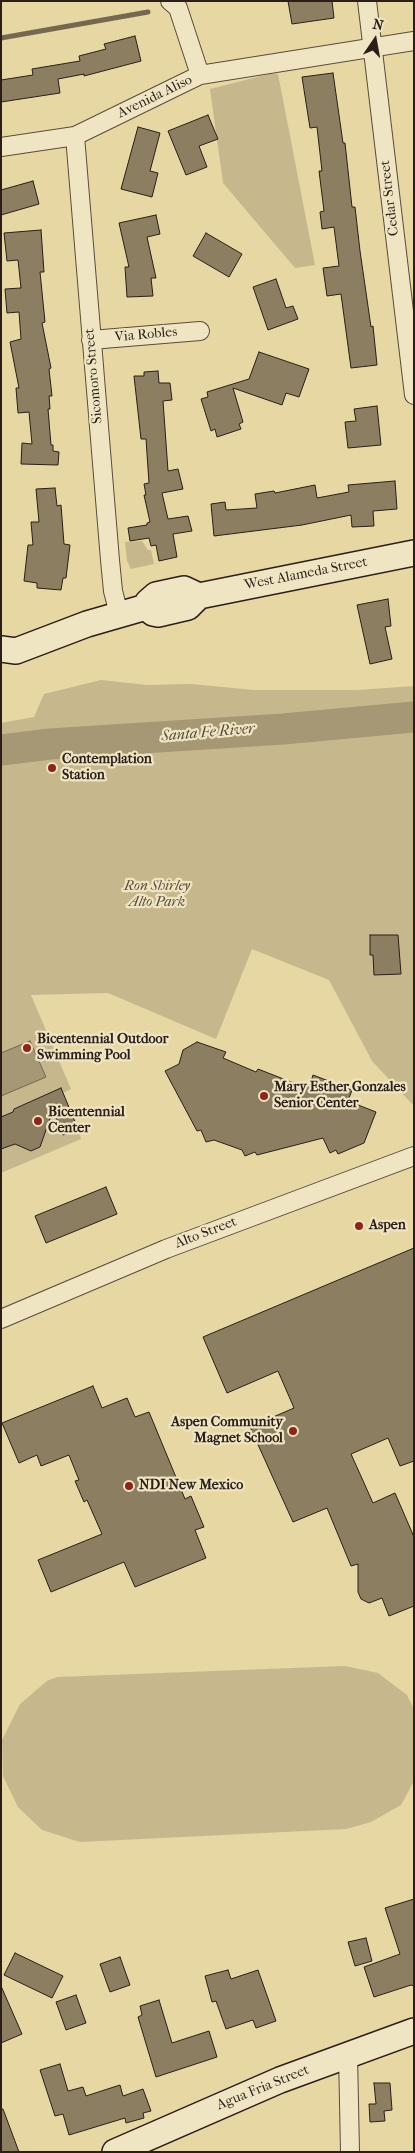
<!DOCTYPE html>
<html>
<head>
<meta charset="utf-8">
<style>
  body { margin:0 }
  #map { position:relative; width:415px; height:2153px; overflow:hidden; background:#e6d7a3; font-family:"IM FELL French Canon",serif }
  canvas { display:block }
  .frame { position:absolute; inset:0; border:2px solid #2b1e19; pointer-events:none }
  .north { position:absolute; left:350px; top:15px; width:50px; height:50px; -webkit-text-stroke:4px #efe5c3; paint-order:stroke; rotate:12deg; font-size:14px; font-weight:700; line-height:20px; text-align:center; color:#2b1e19 }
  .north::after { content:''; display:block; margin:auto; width:18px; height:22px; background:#2b1e19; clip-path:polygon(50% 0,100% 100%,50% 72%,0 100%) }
</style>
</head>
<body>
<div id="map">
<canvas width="415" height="2153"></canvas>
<div class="frame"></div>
<div class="north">N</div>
</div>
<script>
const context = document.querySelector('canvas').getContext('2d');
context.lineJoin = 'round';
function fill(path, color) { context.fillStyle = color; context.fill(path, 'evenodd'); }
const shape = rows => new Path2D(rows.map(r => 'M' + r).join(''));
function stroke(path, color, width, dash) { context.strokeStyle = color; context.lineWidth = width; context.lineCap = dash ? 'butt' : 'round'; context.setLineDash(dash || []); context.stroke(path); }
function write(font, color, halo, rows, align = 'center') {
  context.font = font + ' "IM FELL French Canon",serif'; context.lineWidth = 4.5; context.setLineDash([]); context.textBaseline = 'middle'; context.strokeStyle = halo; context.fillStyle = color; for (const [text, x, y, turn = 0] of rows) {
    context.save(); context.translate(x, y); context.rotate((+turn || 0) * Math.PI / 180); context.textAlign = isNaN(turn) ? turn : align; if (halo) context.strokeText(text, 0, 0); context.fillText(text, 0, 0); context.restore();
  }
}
const green = shape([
  [269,74,278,74,315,265,295,268,223,183,210,89],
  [142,541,148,550,151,550,154,564,131,569,127,561,125,542],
  [101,680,147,685,191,684,254,690,358,690,414,686,414,1106,372,1061,329,980,252,949,216,1039,108,993,31,995,71,1089,63,1093,79,1129,81,1139,1,1173,1,723,34,717,44,694],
  [345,1666,378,1673,407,1695,414,1709,414,1781,401,1805,371,1822,346,1829,80,1842,42,1830,18,1807,3,1776,2,1740,20,1704,47,1681,57,1677]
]);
const water = shape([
  [30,1041,46,1077,1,1096,1,1053,30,1041]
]);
const stream = shape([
  [1,38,148,12]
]);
const river = shape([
  [1,750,50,744,283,729,414,717]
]);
const building = shape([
  [288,1,332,1,334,18,292,24,288,1],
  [135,36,141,61,84,76,84,74,58,79,60,93,1,102,1,80,33,75,32,69,80,61,79,56,106,49,104,44,135,36],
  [333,73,343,143,345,143,352,207,355,207,360,251,371,327,373,326,377,365,351,368,341,294,327,296,323,268,339,266,334,227,322,229,320,212,324,211,319,171,322,171,317,127,310,128,302,77,333,73],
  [208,115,218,139,199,146,207,167,186,175,168,131,208,115],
  [138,127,160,133,150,171,158,173,152,197,121,189,138,127],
  [33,181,39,204,1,215,1,190,33,181],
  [156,215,160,234,147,237,156,278,151,278,153,296,127,297,125,267,129,267,119,223,156,215],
  [41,230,44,272,40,272,45,322,42,323,51,368,49,369,52,396,49,396,50,409,48,409,51,445,53,445,53,451,59,452,58,465,21,464,22,443,32,444,29,412,18,413,16,388,19,388,10,342,21,339,19,312,7,313,5,289,21,288,18,260,7,261,4,233,41,230],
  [206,233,242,254,229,277,193,256,206,233],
  [276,279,286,308,293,306,298,319,268,330,253,287,276,279],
  [259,352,309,369,299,397,286,393,282,405,233,388,243,422,239,424,241,429,217,437,215,429,211,431,201,399,208,397,207,392,249,379,259,352],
  [158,371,159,383,170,383,172,400,163,401,168,471,178,469,183,489,162,493,168,519,188,516,192,531,173,534,177,557,159,561,156,545,151,546,149,538,130,541,128,528,147,525,147,523,150,522,144,495,146,495,144,484,149,483,146,439,141,439,134,376,144,376,144,372,158,371],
  [377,406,381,445,348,448,345,422,356,421,354,409,377,406],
  [395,481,397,509,373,511,374,526,352,527,351,515,302,525,214,536,211,504,225,502,226,510,257,508,255,494,274,491,275,493,315,485,317,498,349,492,348,485,395,481],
  [55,488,57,506,61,505,64,544,70,545,66,578,63,578,61,590,37,588,37,583,24,581,28,545,33,545,31,522,39,522,36,489,55,488],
  [388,599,391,626,385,627,392,659,370,664,357,605,388,599],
  [370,935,398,935,401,974,374,975,373,955,370,955,370,935],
  [197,1042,226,1052,223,1058,256,1072,258,1069,304,1087,305,1084,310,1085,313,1075,352,1090,348,1101,376,1112,364,1143,338,1154,336,1150,330,1153,323,1138,257,1155,255,1152,245,1156,242,1150,214,1140,206,1142,201,1130,197,1131,165,1071,179,1064,183,1050,197,1042],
  [61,1088,78,1129,63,1135,53,1110,40,1147,31,1151,15,1144,1,1149,1,1117,13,1112,14,1109,61,1088],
  [106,1187,117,1214,46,1243,35,1216,106,1187],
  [414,1248,414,1461,400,1466,388,1438,351,1454,373,1503,395,1493,414,1537,414,1606,389,1616,382,1598,369,1603,361,1599,358,1592,358,1564,351,1566,327,1508,293,1522,250,1427,294,1408,278,1371,227,1393,203,1337,414,1248],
  [93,1386,102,1408,127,1398,135,1417,149,1412,185,1499,191,1496,204,1527,195,1530,206,1558,135,1587,124,1562,51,1592,38,1560,102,1534,87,1500,84,1502,75,1481,79,1480,69,1455,41,1466,37,1455,19,1463,2,1423,93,1386],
  [414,1899,414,1986,411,1985,374,1997,364,1967,400,1954,385,1908,414,1899],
  [366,1938,372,1961,355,1966,348,1942,366,1938],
  [15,1953,63,1976,52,1998,4,1975,15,1953],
  [120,1957,130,1985,110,1992,100,1964,120,1957],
  [228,1970,231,1979,258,1970,276,2021,256,2028,253,2020,226,2029,216,2001,212,2002,205,1976,228,1970],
  [1,1986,22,2034,1,2043,1,1986],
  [76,1995,86,2023,66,2030,56,2002,76,1995],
  [159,2000,172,2043,209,2031,217,2057,156,2077,138,2017,142,2015,140,2006,159,2000],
  [60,2064,68,2091,83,2087,86,2096,120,2085,123,2096,143,2089,151,2111,143,2113,144,2118,126,2123,125,2118,69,2135,63,2114,55,2116,40,2070,60,2064],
  [374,2083,390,2083,392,2110,384,2111,385,2121,370,2122,369,2104,376,2104,374,2083],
  [1,2109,3,2109,19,2152,1,2152,1,2109]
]);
const street = shape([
  [170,1,178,8,200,75],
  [367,1,414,395],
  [75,136,110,560,113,591,119,614],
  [1,147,75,136,200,75,414,41],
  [91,340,200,331],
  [1,1319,166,1249,414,1156],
  [348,2054,350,2152]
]);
const secondary = shape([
  [146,607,148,602,156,595,184,589,199,596,414,553],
  [146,607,153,613,158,614,188,607,199,596],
  [1,649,16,651,87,624,146,607],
  [115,2152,280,2080,414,2031]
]);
const markers = [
  [52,768,5,"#8f2418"],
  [27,1048,5,"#8f2418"],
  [264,1096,5,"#8f2418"],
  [38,1121,5,"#8f2418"],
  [359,1226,5,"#8f2418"],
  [293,1431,5,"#8f2418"],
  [129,1486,5,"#8f2418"]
];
const streetNames = [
  ["Avenida Aliso",155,97,-26],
  ["Cedar Street",390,198,-97],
  ["Via Robles",146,335,-5],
  ["Sicomoro Street",94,376,-95],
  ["West Alameda Street",306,574,-11],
  ["Alto Street",206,1233,-21],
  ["Agua Fria Street",263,2088,-22]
];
const poiNames = [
  ["Contemplation",62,760],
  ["Station",62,776],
  ["Bicentennial Outdoor",37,1040],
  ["Swimming Pool",37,1056],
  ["Mary Esther Gonzales",274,1088],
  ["Senior Center",274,1104],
  ["Bicentennial",48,1113],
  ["Center",48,1129],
  ["Aspen",369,1226],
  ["Aspen Community",283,1423,"right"],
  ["Magnet School",283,1439,"right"],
  ["NDI New Mexico",139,1486]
];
const parkNames = [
  ["Ron Shirley",157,887],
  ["Alto Park",157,903]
];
const waterNames = [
  ["Santa Fe River",208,733,-5]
];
fill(green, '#c6b88c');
fill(water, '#a69874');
stroke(water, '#756750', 1);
stroke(stream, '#756750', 5);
stroke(river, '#a69874', 31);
fill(building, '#8c7e61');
stroke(building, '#2b1e19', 1);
stroke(street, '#5a4c3c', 20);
stroke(secondary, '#2b1e19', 28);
stroke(street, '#efe5c3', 18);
stroke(secondary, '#efe5c3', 25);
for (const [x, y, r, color] of markers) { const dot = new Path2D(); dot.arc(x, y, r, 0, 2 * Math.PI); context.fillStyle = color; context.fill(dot); stroke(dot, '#efe5c3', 2); }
write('14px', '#2b1e19', '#efe5c3', streetNames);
write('bold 14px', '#2b1e19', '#efe5c3', poiNames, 'left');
write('italic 14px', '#5a4c3c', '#efe5c3', parkNames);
write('italic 15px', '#564939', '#efe5c3', waterNames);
</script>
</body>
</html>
